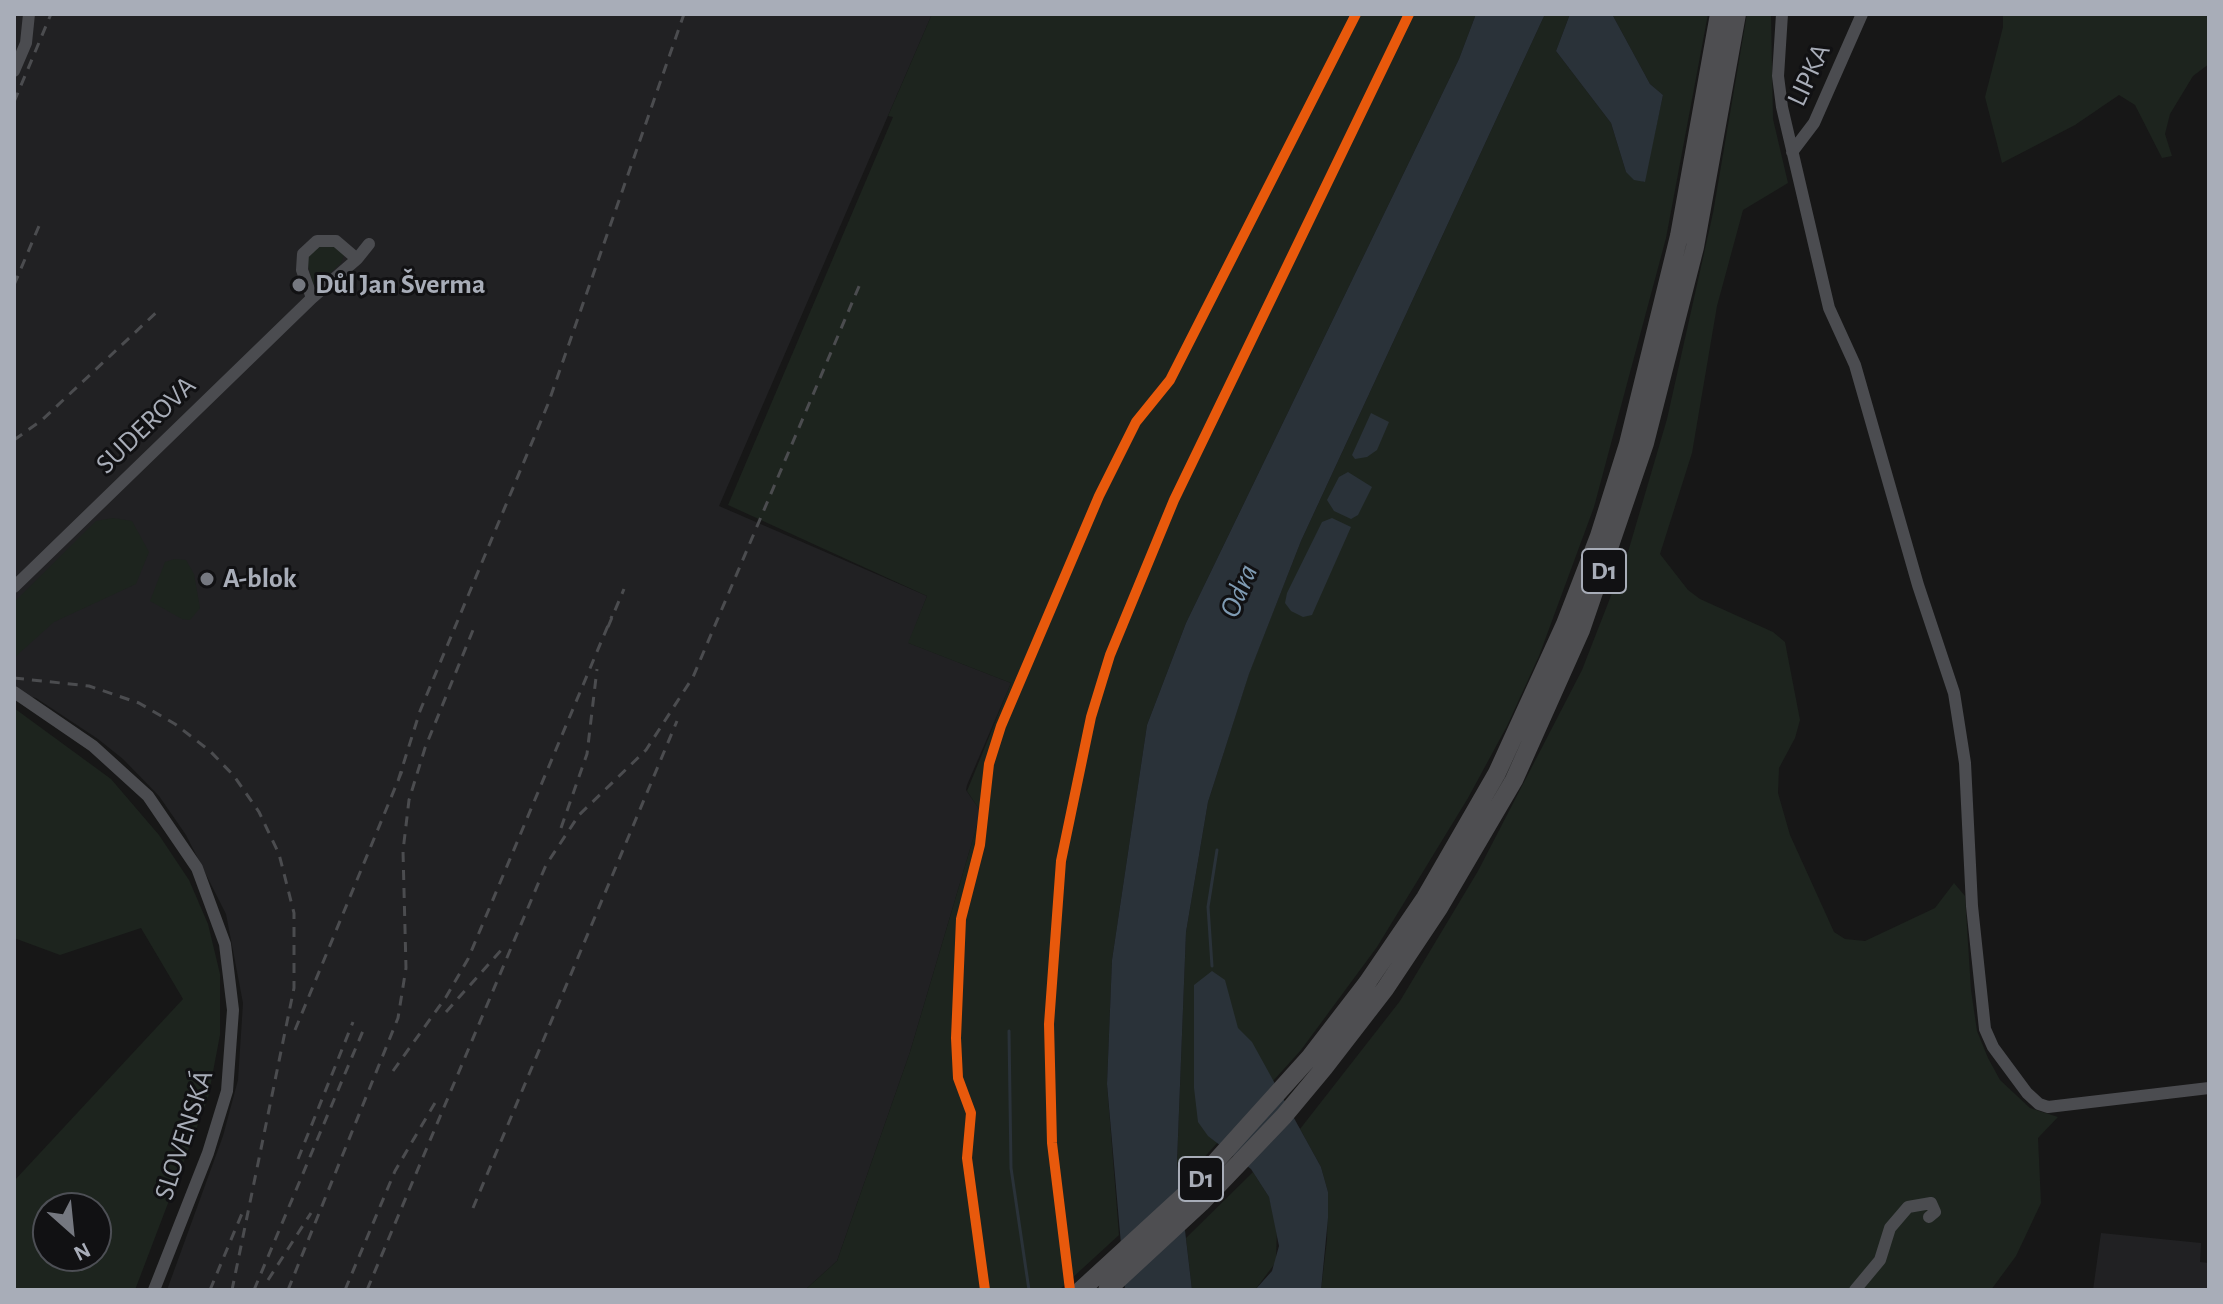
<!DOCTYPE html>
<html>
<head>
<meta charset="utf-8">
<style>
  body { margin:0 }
  #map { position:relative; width:2223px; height:1304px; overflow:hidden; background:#171717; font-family:"Alegreya Sans",sans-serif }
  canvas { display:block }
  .frame { position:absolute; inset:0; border:16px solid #a8adb8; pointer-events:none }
  .north { position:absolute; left:32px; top:1192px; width:80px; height:80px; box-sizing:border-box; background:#111113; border:2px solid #4d4f55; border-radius:50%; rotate:153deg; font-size:22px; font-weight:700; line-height:32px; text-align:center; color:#a8adb8 }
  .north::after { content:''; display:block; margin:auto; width:28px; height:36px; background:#757880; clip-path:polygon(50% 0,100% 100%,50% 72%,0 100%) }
</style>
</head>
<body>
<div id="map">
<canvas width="2223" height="1304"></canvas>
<div class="frame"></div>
<div class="north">N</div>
</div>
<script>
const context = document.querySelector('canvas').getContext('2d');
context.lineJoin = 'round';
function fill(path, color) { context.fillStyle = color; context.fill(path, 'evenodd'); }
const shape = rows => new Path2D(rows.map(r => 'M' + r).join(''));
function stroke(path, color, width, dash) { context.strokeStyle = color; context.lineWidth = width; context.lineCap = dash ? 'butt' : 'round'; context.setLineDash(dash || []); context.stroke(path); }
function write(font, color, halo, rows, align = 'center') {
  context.font = font + ' "Alegreya Sans",sans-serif'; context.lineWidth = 6; context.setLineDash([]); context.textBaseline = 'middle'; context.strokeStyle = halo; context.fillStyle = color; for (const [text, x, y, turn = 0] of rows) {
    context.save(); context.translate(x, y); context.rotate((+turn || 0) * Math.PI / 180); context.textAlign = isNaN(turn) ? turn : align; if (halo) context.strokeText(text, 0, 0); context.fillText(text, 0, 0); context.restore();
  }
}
const built = shape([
  [14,14,932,14,719,506,927,596,909,643,1011,683,967,785,966,790,981,812,910,1052,837,1261,805,1290,167,1290,223,1136,238,1080,243,1003,226,914,186,835,159,796,123,759,98,739,36,698,14,692],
  [2101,1233,2201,1243,2200,1262,2209,1263,2209,1290,2093,1290]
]);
const green = shape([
  [932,14,1476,14,1459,59,1186,623,1147,725,1112,960,1107,1084,1119,1235,1059,1290,805,1290,837,1261,910,1052,981,812,967,791,1011,683,908,643,927,596,728,505,893,117,888,116],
  [1545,14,1570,14,1556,51,1611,123,1626,172,1644,182,1663,95,1650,84,1612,14,1708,14,1666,238,1594,507,1539,656,1507,726,1468,798,1377,947,1301,1050,1182,1182,1177,1162,1186,932,1208,802,1249,673,1301,541],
  [1747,14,1771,14,1773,119,1788,183,1743,210,1717,306,1692,453,1660,554,1688,590,1700,599,1773,632,1785,642,1800,720,1795,738,1779,768,1778,793,1790,835,1834,932,1845,939,1865,941,1935,908,1954,883,1965,896,1971,990,1977,1031,1988,1058,2000,1080,2030,1108,2058,1117,2038,1138,2041,1203,2016,1256,1991,1290,1321,1290,1327,1240,1328,1192,1321,1167,1300,1129,1400,1001,1478,871,1582,670,1628,552,1667,419,1713,213],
  [2003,14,2209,14,2209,64,2193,76,2170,114,2165,134,2172,156,2162,158,2135,105,2119,95,2075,125,2002,163,1985,97,2003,27],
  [337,246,344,255,341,263,320,283,313,284,306,258,315,247],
  [113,518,132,521,149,552,136,584,54,622,14,658,14,602,96,521],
  [175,559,186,560,194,574,200,608,190,620,182,619,150,601,165,562],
  [14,708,111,779,159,835,189,880,208,924,220,974,220,1035,208,1098,135,1290,14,1290,14,1181,183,999,141,928,60,955,14,938],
  [48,1208,96,1208,96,1256,48,1256],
  [1253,1172,1269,1197,1277,1224,1276,1262,1255,1290,1192,1290,1186,1238]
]);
const water = shape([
  [1476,14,1545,14,1301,541,1249,674,1208,802,1186,932,1177,1162,1192,1290,1125,1290,1107,1084,1112,960,1147,725,1186,623,1459,59],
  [1570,14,1612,14,1650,84,1663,95,1645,182,1634,180,1626,172,1611,123,1556,51],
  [1371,413,1389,422,1377,450,1367,457,1355,459,1352,455],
  [1348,472,1372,487,1358,515,1351,519,1334,511,1327,500,1339,477],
  [1332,518,1351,527,1312,615,1303,617,1291,611,1285,603,1287,593,1322,522],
  [1212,971,1225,980,1238,1028,1252,1042,1321,1167,1328,1192,1328,1218,1321,1290,1255,1290,1272,1271,1279,1246,1269,1197,1251,1169,1208,1136,1198,1122,1194,1088,1194,985]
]);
const stream = shape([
  [1212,966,1208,907,1217,850],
  [1009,1031,1011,1168,1029,1290]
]);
const minor = shape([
  [1782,14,1778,76,1782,107,1829,308,1855,365,1918,585,1954,693,1965,763,1972,906,1985,1029,1993,1047,2027,1093,2039,1104,2048,1107,2209,1088],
  [14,71,26,43,29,14],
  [1792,152,1814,123,1862,14],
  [357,259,369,244],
  [14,587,312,298,357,259,336,241,317,241,303,254,302,270,312,298],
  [14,692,93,746,148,796,197,868,225,944,233,1010,227,1091,208,1153,154,1290],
  [1855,1290,1880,1260,1890,1228,1908,1207,1931,1203,1935,1212,1929,1217]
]);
const highway = shape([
  [1081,1290,1190,1190,1310,1057,1367,983,1425,898,1497,773,1565,624,1599,536,1628,444,1679,236,1719,14],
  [1107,1290,1201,1203,1284,1116,1324,1068,1385,989,1439,908,1514,780,1581,630,1645,443,1695,247,1737,14]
]);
const rail = shape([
  [14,102,51,14],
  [14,285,39,226],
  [14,440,42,420,161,308],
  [608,627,624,589],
  [14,678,89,686,139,703,175,724,210,751,234,776,259,812,279,854,294,913,294,988,232,1290],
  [398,781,420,711,548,404,684,14],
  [561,828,587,754,597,669],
  [446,1012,504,947],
  [295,1030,402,771],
  [393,1071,446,997,468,959,612,616],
  [298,1159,353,1022],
  [473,1208,677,721],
  [268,1280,311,1213],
  [210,1290,243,1211],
  [254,1290,365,1026],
  [288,1290,398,1018,406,968,403,851,409,800,425,748,473,630],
  [345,1290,395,1171,439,1096],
  [367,1290,546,865,579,815,646,750,693,677,860,284]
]);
const cycleway = shape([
  [985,1290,967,1158,971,1113,958,1078,956,1038,961,919,980,845,989,764,1001,726,1099,496,1136,422,1170,380,1356,14],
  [1070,1290,1052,1143,1049,1024,1061,861,1091,717,1110,655,1174,500,1409,14]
]);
const markers = [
  [299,285,8,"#757880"],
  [207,579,8,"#757880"]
];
const shields = [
  [1604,571,44],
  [1201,1179,44]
];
const shieldNames = [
  ["D1",1604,571],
  ["D1",1201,1179]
];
const streetNames = [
  ["LIPKA",1809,75,-65],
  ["SUDEROVA",146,425,-44],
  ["SLOVENSKÁ",184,1135,-72]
];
const poiNames = [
  ["Důl Jan Šverma",315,285],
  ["A-blok",223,579]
];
const waterNames = [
  ["Odra",1239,591,-67]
];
fill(built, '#212123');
fill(green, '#1d241e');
fill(water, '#2a3239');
stroke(stream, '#2a3239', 3);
stroke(minor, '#4b4c50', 12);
stroke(highway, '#4e4e51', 18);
stroke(rail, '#4b4c4f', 3, [10, 8]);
stroke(cycleway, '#e8590c', 10);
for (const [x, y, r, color] of markers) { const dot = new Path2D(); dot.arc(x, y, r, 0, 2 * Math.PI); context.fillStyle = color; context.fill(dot); stroke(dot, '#111113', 3); }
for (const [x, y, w] of shields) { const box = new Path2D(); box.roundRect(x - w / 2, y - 22, w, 44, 6); context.fillStyle = '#111113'; context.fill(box); stroke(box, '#a8adb8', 2); }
write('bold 26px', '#a8adb8', null, shieldNames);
write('28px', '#a8adb8', '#111113', streetNames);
write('bold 28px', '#a8adb8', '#111113', poiNames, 'left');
write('italic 30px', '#7f9bb3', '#111113', waterNames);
</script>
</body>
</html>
